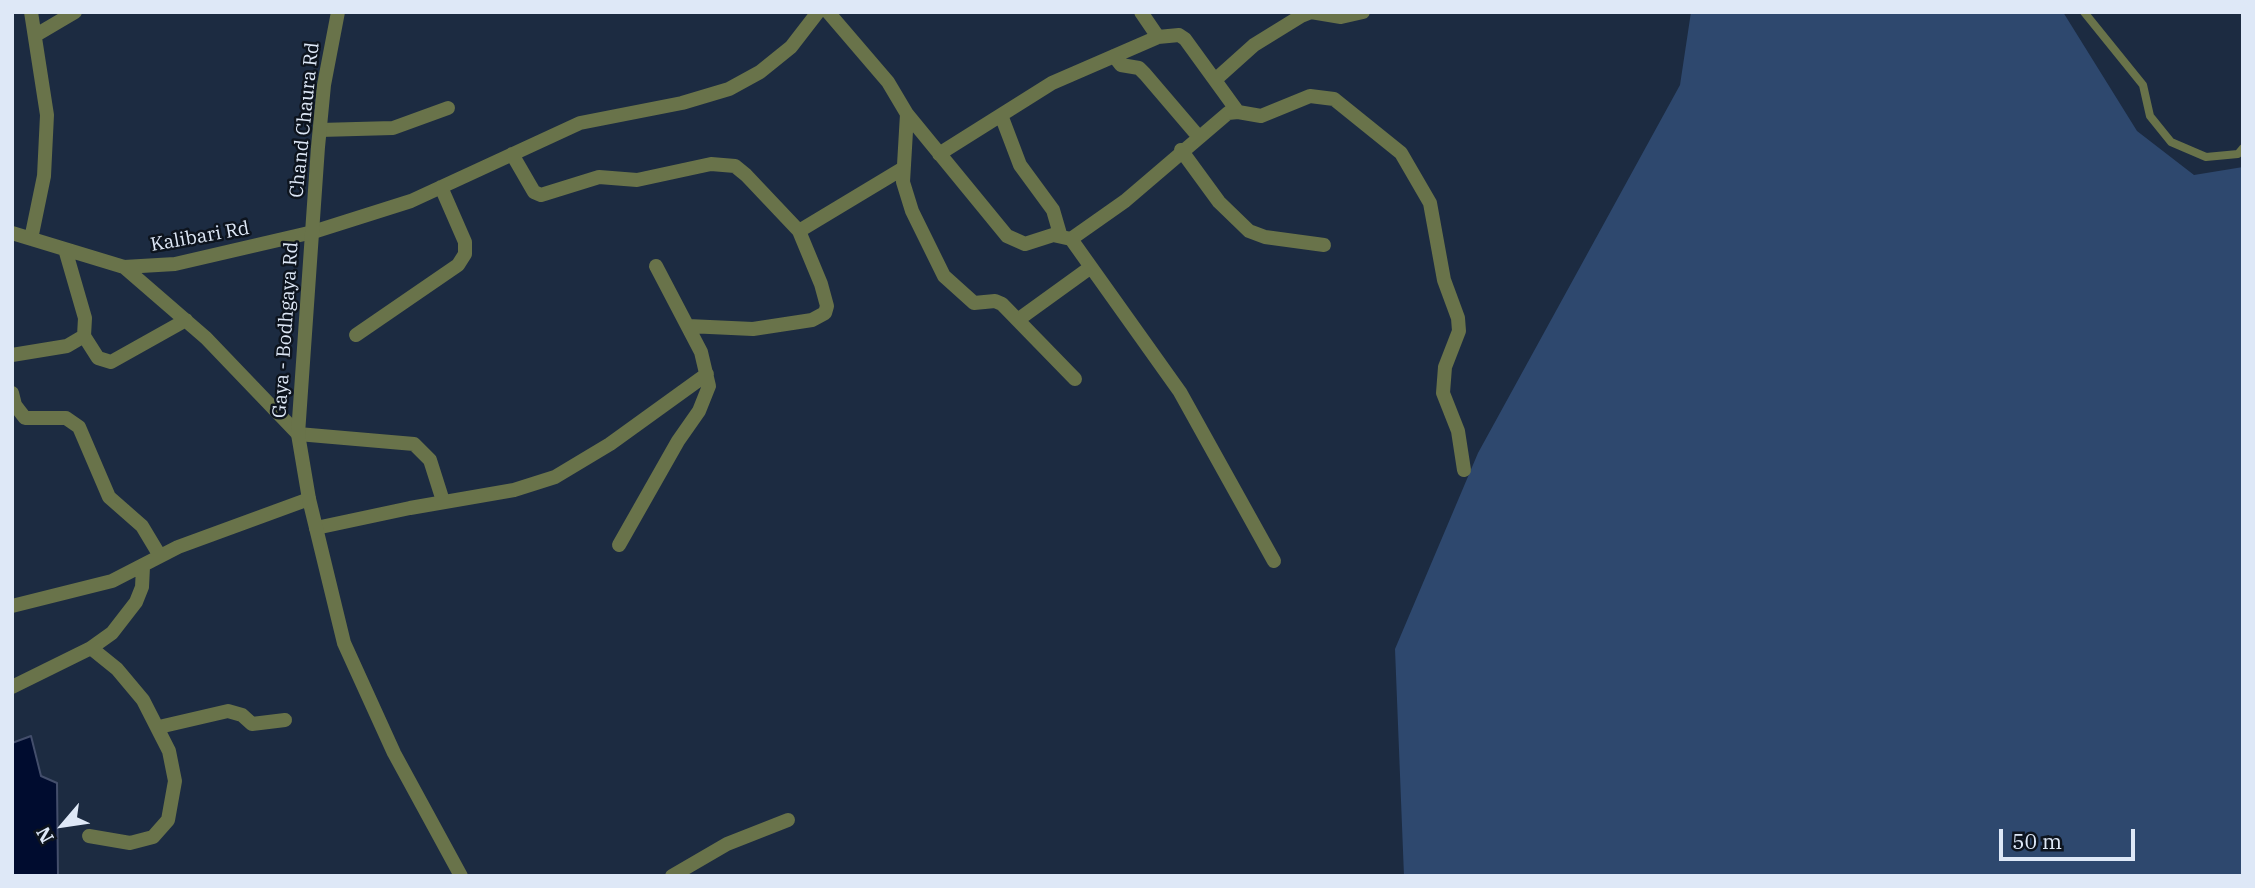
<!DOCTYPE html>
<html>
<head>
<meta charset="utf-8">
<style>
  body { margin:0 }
  #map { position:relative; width:2255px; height:888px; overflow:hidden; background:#1c2b41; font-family:"IBM Plex Serif",serif }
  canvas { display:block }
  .frame { position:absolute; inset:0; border:14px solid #dee8f7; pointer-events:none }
  .north { position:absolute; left:28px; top:790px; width:70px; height:70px; -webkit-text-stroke:5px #0d141e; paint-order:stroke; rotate:241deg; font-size:19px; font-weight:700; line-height:28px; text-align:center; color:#dee8f7 }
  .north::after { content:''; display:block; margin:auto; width:24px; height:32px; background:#dee8f7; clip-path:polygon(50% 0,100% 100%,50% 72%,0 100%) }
  .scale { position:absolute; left:1999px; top:829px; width:136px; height:32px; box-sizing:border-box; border:4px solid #dee8f7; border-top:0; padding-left:9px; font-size:21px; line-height:24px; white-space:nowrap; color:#dee8f7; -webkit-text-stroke:5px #0d141e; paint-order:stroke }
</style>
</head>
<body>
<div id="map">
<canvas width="2255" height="888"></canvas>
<div class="frame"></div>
<div class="north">N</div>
<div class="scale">50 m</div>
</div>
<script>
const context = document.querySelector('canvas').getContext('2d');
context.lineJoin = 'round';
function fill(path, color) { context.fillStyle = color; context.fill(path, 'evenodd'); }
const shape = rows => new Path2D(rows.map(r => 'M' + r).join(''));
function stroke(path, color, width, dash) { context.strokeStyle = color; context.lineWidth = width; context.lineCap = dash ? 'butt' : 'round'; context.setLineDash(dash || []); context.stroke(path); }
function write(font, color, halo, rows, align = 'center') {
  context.font = font + ' "IBM Plex Serif",serif'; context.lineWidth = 5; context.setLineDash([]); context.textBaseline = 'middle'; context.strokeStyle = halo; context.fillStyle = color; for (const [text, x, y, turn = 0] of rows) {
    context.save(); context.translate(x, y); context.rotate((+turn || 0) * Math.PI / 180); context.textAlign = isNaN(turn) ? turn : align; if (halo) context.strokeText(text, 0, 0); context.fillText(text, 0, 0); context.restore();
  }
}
const green = shape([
  [1691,12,2063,12,2137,131,2194,175,2243,167,2243,876,1404,876,1395,649,1478,453,1680,85]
]);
const water = shape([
  [31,736,41,776,57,783,58,876,12,876,12,743,31,736]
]);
const service = shape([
  [2084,12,2143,85,2150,116,2171,142,2206,157,2238,154,2243,148]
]);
const minor = shape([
  [31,12,47,115,44,176,31,239],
  [828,12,888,82,907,114,903,182,912,211,944,276,974,303,995,301,1002,304,1075,379],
  [1141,12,1158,37,1179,35,1185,39,1238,112],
  [36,35,75,12],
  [1114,56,1121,65,1139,68,1145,74,1198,136],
  [1215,80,1254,45,1301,16,1311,12,1341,17,1363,12],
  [907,114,1007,236,1025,244,1053,235,1071,239,1180,392,1274,561],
  [1001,115,1020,165,1053,210,1060,234],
  [320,130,393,128,448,108],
  [1181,150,1219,202,1249,231,1265,237,1324,245],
  [512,154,534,192,541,195,599,177,637,180,711,164,735,166,746,175,799,231,821,284,827,306,825,313,812,320,753,329,688,326],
  [939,154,1052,83,1158,37],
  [799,231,902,169],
  [12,233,124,267,175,264,313,232,411,201,580,123,682,103,729,89,760,72,791,47,818,12],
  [1071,239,1125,201,1228,113,1238,112,1261,116,1310,96,1334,99,1401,153,1430,203,1444,280,1458,318,1459,331,1445,367,1443,393,1458,431,1464,470],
  [124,267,206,338,298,434,414,444,430,460,443,501],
  [1019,319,1091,267],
  [356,335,458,265,465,254,465,242,441,187],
  [84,336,98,358,111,362,186,320],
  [12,355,67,346,84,336,85,318,65,249],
  [12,393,15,405,25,418,66,418,79,427,109,497,142,526,160,556],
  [316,528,410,508,514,490,555,477,610,444,707,374],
  [619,545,678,441,699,411,709,386,701,352,656,266],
  [12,606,112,581,178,547,309,499],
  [12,687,91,648,112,633,136,602,142,587,143,567],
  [159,727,228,711,242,715,252,724,285,720],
  [89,836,130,843,153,837,168,820,175,781,169,751,143,700,117,669,91,648],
  [672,876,727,844,788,820]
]);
const tertiary = shape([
  [338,12,324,85,318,147,298,434,309,499,344,643,394,753,461,876]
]);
const streetNames = [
  ["Chand Chaura Rd",305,120,-84],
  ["Kalibari Rd",200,237,-10],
  ["Gaya - Bodhgaya Rd",286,330,-86]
];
fill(green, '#2e486e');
fill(water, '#000c2f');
stroke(water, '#434e6b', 2);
stroke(service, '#69734a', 8);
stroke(minor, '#69734a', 14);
stroke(tertiary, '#69734a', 14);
write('19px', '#dee8f7', '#0d141e', streetNames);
</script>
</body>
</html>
